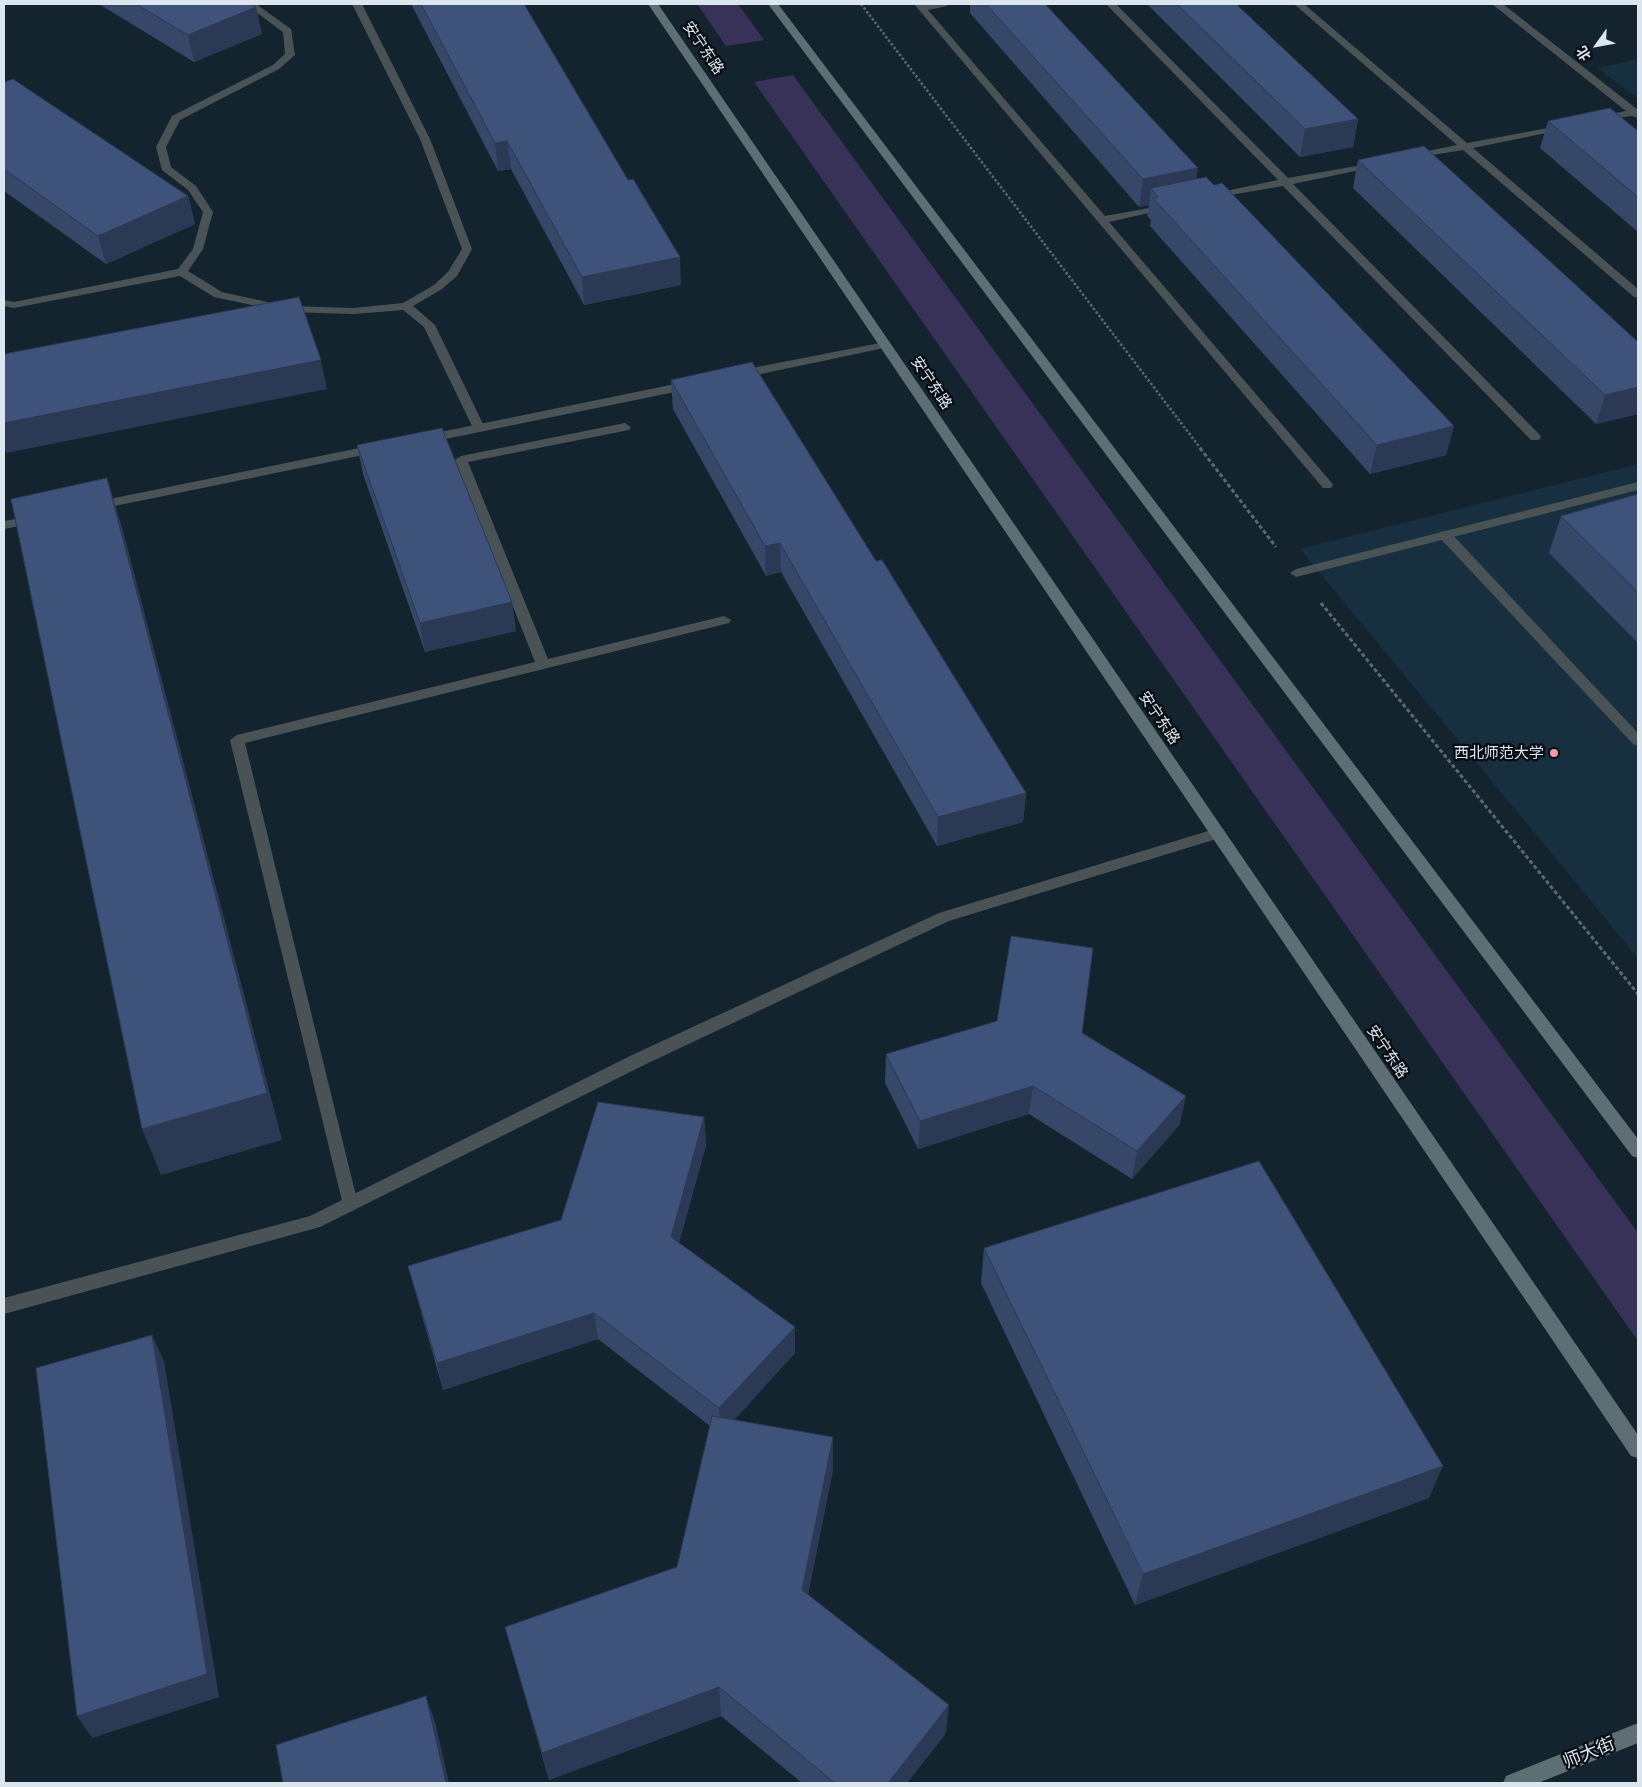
<!DOCTYPE html>
<html>
<head>
<meta charset="utf-8">
<style>
  body { margin:0 }
  #map { position:relative; width:1642px; height:1787px; overflow:hidden; background:#13242f; font-family:"Alegreya Sans","Noto Sans SC",sans-serif }
  canvas { display:block }
  .frame { position:absolute; inset:0; border:5px solid #dbe6ee; pointer-events:none }
  .north { position:absolute; left:1572px; top:20px; width:50px; height:50px; -webkit-text-stroke:4px #060c11; paint-order:stroke; rotate:238deg; font-size:14px; font-weight:700; line-height:20px; text-align:center; color:#dbe6ee }
  .north::after { content:''; display:block; margin:auto; width:18px; height:22px; background:#dbe6ee; clip-path:polygon(50% 0,100% 100%,50% 72%,0 100%) }
</style>
</head>
<body>
<div id="map">
<canvas width="1642" height="1787"></canvas>
<div class="frame"></div>
<div class="north">北</div>
</div>
<script>
const context = document.querySelector('canvas').getContext('2d');
context.lineJoin = 'round';
function fill(path, color) { context.fillStyle = color; context.fill(path, 'evenodd'); }
const shape = rows => new Path2D(rows.map(r => 'M' + r).join(''));
function stroke(path, color, width, dash) { context.strokeStyle = color; context.lineWidth = width; context.lineCap = dash ? 'butt' : 'round'; context.setLineDash(dash || []); context.stroke(path); }
function write(font, color, halo, rows, align = 'center') {
  context.font = font + ' "Alegreya Sans","Noto Sans SC",sans-serif'; context.lineWidth = 4.5; context.setLineDash([]); context.textBaseline = 'middle'; context.strokeStyle = halo; context.fillStyle = color; for (const [text, x, y, turn = 0] of rows) {
    context.save(); context.translate(x, y); context.rotate((+turn || 0) * Math.PI / 180); context.textAlign = isNaN(turn) ? turn : align; if (halo) context.strokeText(text, 0, 0); context.fillText(text, 0, 0); context.restore();
  }
}
const built = shape([
  [1638,59,1638,99,1598,68],
  [1638,464,1638,958,1300,549]
]);
const green = shape([
  [697,4,738,4,764,40,726,46],
  [793,75,1638,1233,1638,1341,754,82]
]);
const pathFar1 = shape([
  [861,4,1201,449]
]);
const path = shape([
  [1200,448,1276,547],
  [1321,603,1638,994]
]);
const lane = shape([
  [245,4,256,4,291,29,295,55,279,69,180,120,166,147,171,167,196,186,213,212,203,249,188,271,222,292,285,306,354,308,403,303,434,285,448,272,462,249,420,139,352,4,362,4,430,139,472,249,457,276,442,289,413,306,435,325,485,428,483,431,479,432,473,428,424,327,403,310,354,314,285,312,214,297,180,276,14,308,4,306,4,300,14,302,178,269,193,249,203,212,188,190,162,170,156,147,172,116,273,65,285,54,283,32,245,4],
  [625,423,631,427,629,430,468,462,548,659,724,616,731,620,729,623,245,743,358,1204,356,1209,350,1211,344,1209,230,740,237,735,535,662,455,460,461,456,625,423],
  [1445,531,1450,532,1638,733,1638,746,1633,744,1440,538,1439,535,1440,532,1445,531]
]);
const street = shape([
  [914,4,949,4,947,6,928,10,1105,216,1171,204,1171,208,1109,222,1331,482,1333,485,1331,488,1323,488,914,4],
  [1106,4,1116,4,1288,178,1379,162,1379,166,1293,184,1539,434,1541,437,1539,440,1531,440,1283,186,1207,199,1207,195,1278,180,1106,4],
  [1294,4,1304,4,1467,143,1570,124,1571,126,1566,129,1473,148,1638,289,1638,298,1634,297,1463,150,1408,159,1408,155,1457,145,1294,4],
  [1492,4,1503,4,1638,110,1638,118,1632,116,1594,121,1594,117,1626,111,1492,4],
  [885,342,889,343,889,347,737,379,731,375,737,371,885,342],
  [690,381,696,385,694,388,426,443,420,439,426,435,690,381],
  [379,444,383,445,385,448,383,451,95,510,89,506,95,502,379,444],
  [1638,482,1638,490,1296,577,1290,573,1296,569,1638,482],
  [36,515,42,519,40,522,4,529,4,521,36,515],
  [1218,828,1223,829,1225,833,1223,837,949,921,642,1066,320,1227,4,1314,4,1298,310,1216,630,1056,939,913,1218,828]
]);
const secondary = shape([
  [648,4,658,4,1638,1435,1638,1458,1631,1456,648,4],
  [768,4,778,4,1638,1139,1638,1158,1632,1156,768,4],
  [1638,1723,1638,1743,1538,1783,1503,1783,1506,1776,1638,1723]
]);
const wall = shape([
  [99,4,250,4,262,34,194,62],
  [411,4,524,4,681,285,584,305,511,169,498,171],
  [970,4,1045,4,1197,179,1454,426,1446,455,1370,474,1150,226,1151,220,1147,216,1149,205,1139,207,970,13],
  [1147,4,1236,4,1358,119,1353,147,1300,157],
  [4,82,188,196,195,224,106,264,4,191],
  [1548,121,1638,131,1638,232,1540,148],
  [1358,160,1638,342,1638,414,1596,424,1353,188],
  [671,380,876,561,1026,793,1023,822,937,846,781,572,766,576,673,409],
  [357,445,512,602,516,631,425,652,363,474],
  [1638,494,1638,643,1549,553,1561,516],
  [1082,1033,1180,1124,1132,1179,1029,1114,918,1149,885,1083,886,1054],
  [704,1117,706,1145,679,1243,795,1353,734,1420,833,1469,808,1594,946,1733,907,1783,802,1783,721,1716,549,1780,505,1627,677,1567,710,1426,598,1339,443,1390,408,1266,561,1220],
  [984,1248,1429,1498,1135,1605,981,1283]
]);
const shadedWall = shape([
  [256,7,262,34,194,62,188,35],
  [1358,119,1353,147,1300,157,1305,129],
  [507,141,511,169,498,171,495,143],
  [1198,168,1194,196,1158,197,1151,188,1149,205,1139,207,1143,179],
  [188,196,195,224,106,264,98,236],
  [680,257,681,285,584,305,582,277],
  [321,360,327,389,6,453,4,446,4,423],
  [1638,387,1638,414,1596,424,1605,395],
  [1454,426,1446,455,1370,474,1377,445],
  [107,478,122,527,282,1140,161,1175,142,1129],
  [780,543,781,572,766,576,765,546],
  [512,602,516,631,425,652,420,623],
  [1026,793,1023,822,937,846,938,817],
  [1033,1086,1029,1114,918,1149,920,1121],
  [1186,1096,1180,1124,1132,1179,1137,1151],
  [704,1117,706,1145,673,1264,671,1237],
  [594,1313,598,1339,443,1390,437,1363],
  [795,1327,795,1353,721,1434,719,1408],
  [152,1335,164,1361,219,1697,92,1738,77,1716],
  [833,1437,833,1469,803,1620,802,1590],
  [1443,1466,1429,1498,1135,1605,1143,1574],
  [719,1687,721,1716,549,1780,542,1753],
  [426,1696,436,1725,449,1783,446,1783],
  [949,1705,946,1733,907,1783,888,1783]
]);
const building = shape([
  [136,4,250,4,256,7,188,35,136,4],
  [421,4,524,4,628,180,633,179,680,257,582,277,507,141,495,143,421,4],
  [986,4,1045,4,1198,168,1143,179,986,4],
  [1177,4,1236,4,1358,119,1305,129,1177,4],
  [13,79,188,196,98,236,4,169,4,82,13,79],
  [1610,108,1638,131,1638,197,1548,121,1610,108],
  [1424,146,1638,342,1638,387,1605,395,1358,160,1424,146],
  [1206,177,1214,185,1222,183,1454,426,1377,445,1153,198,1158,197,1151,188,1206,177],
  [299,297,321,360,4,423,4,354,299,297],
  [752,362,876,561,882,560,1026,793,938,817,780,543,765,546,671,380,752,362],
  [442,428,512,602,420,623,357,445,442,428],
  [107,478,267,1093,142,1129,11,499,107,478],
  [1638,494,1638,592,1561,516,1638,494],
  [1011,936,1093,948,1082,1033,1186,1096,1137,1151,1033,1086,920,1121,886,1054,997,1021,1011,936],
  [598,1102,704,1117,671,1237,795,1327,719,1408,594,1313,437,1363,408,1266,561,1220,598,1102],
  [1259,1161,1443,1466,1143,1574,984,1248,1259,1161],
  [152,1335,207,1674,77,1716,36,1368,152,1335],
  [712,1416,833,1437,802,1590,949,1705,888,1783,835,1783,719,1687,542,1753,505,1627,677,1567,712,1416],
  [426,1696,446,1783,283,1783,276,1745,426,1696]
]);
const markers = [
  [1554,753,5,"#f39aa8"]
];
const streetNames = [
  ["安宁东路",703,48,56],
  ["安宁东路",931,383,56],
  ["安宁东路",1159,718,56],
  ["安宁东路",1387,1052,56]
];
const poiNames = [
  ["西北师范大学",1544,753]
];
const nearStreetnames = [
  ["师大街",1589,1753,-22]
];
fill(built, '#172f3e');
fill(green, '#393258');
stroke(pathFar1, '#5a6972', 2.5, [2.5, 2]);
stroke(path, '#5a6972', 3, [4, 2.5]);
fill(lane, '#495356');
fill(street, '#495356');
fill(secondary, '#5e6f73');
fill(wall, '#364768');
fill(shadedWall, '#2c3955');
fill(building, '#3f5279');
stroke(building, '#2c3955', 1);
for (const [x, y, r, color] of markers) { const dot = new Path2D(); dot.arc(x, y, r, 0, 2 * Math.PI); context.fillStyle = color; context.fill(dot); stroke(dot, '#060c11', 2); }
write('15px', '#dbe6ee', '#060c11', streetNames);
write('15px', '#dbe6ee', '#060c11', poiNames, 'right');
write('18px', '#dbe6ee', '#060c11', nearStreetnames);
</script>
</body>
</html>
